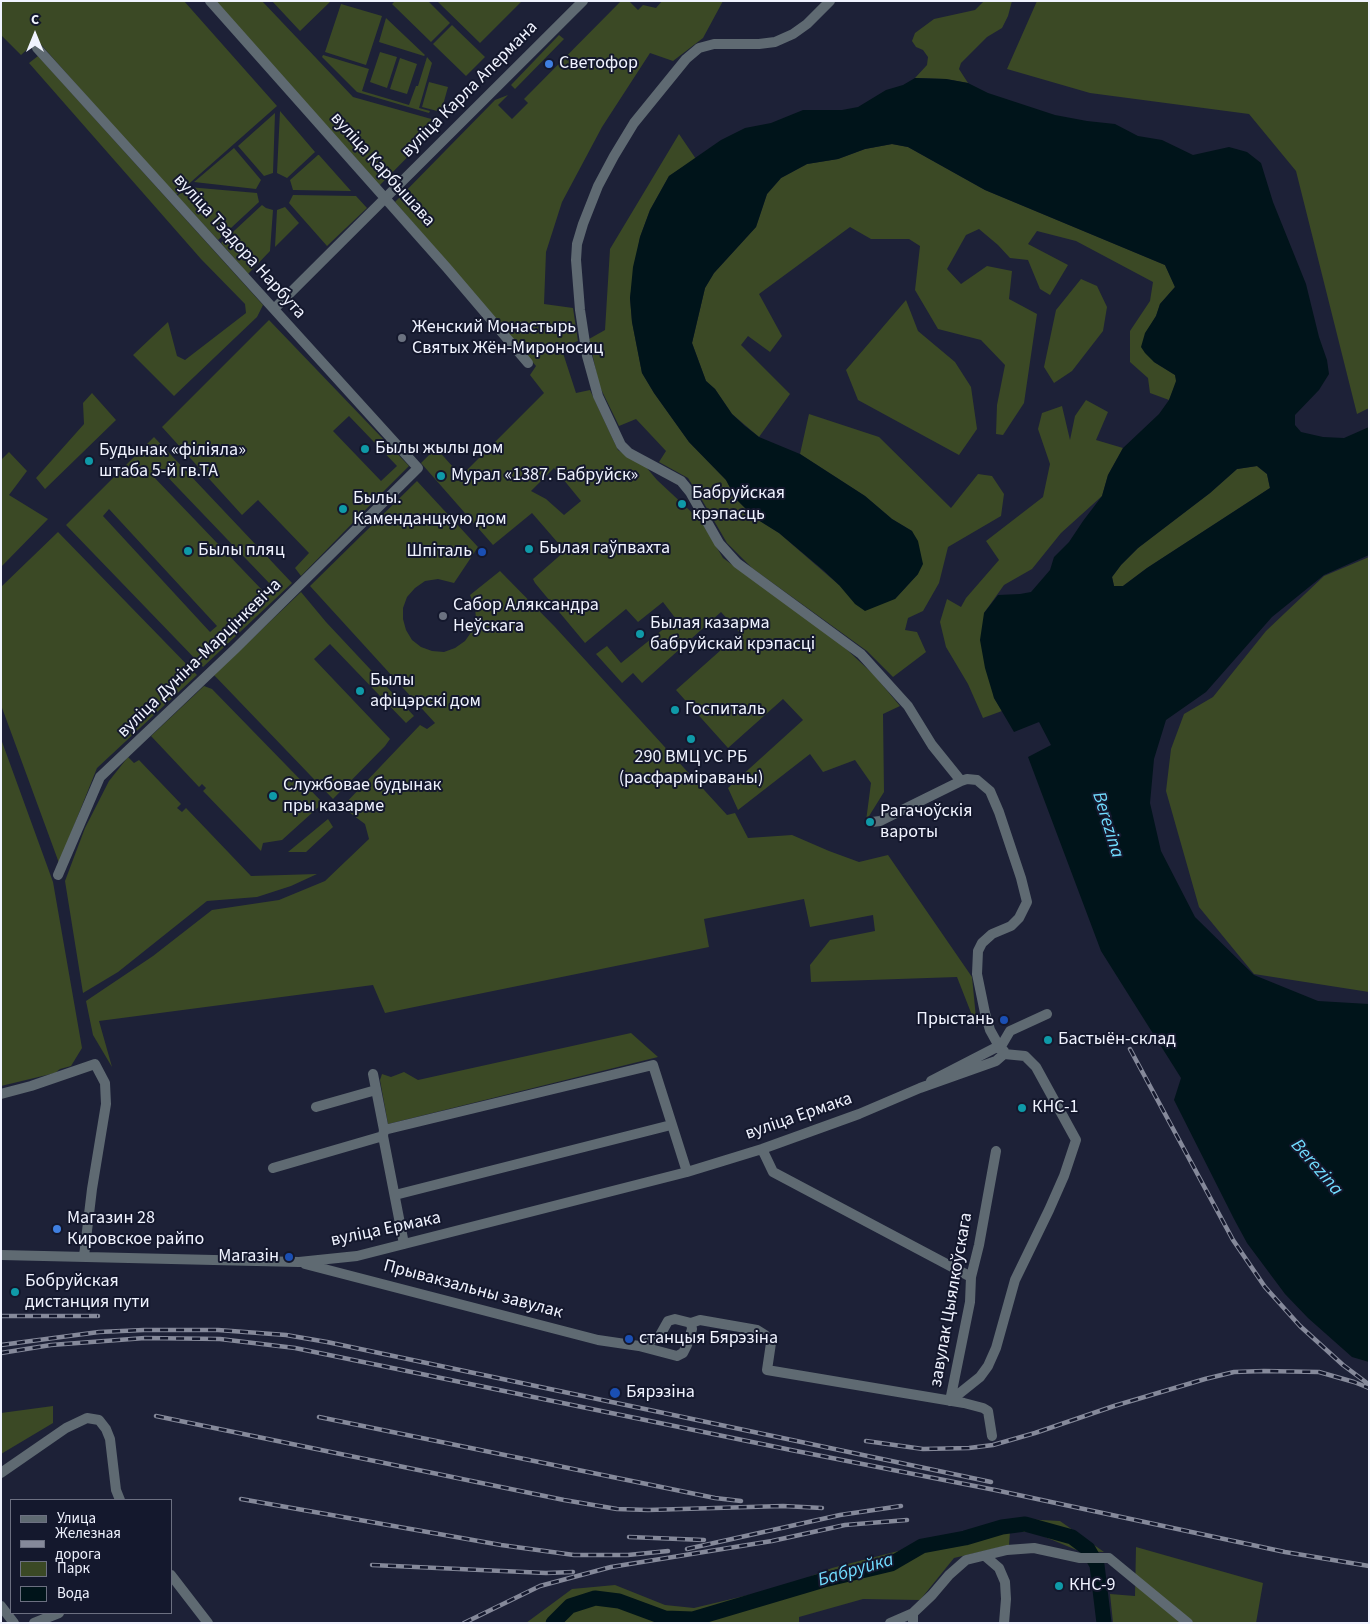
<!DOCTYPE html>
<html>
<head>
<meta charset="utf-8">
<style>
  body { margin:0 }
  #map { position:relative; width:1370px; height:1624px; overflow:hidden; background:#1d2137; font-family:"Source Sans 3",sans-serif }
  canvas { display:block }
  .frame { position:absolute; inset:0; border:2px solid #f0f3ff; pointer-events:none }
  .legend { position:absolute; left:10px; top:1499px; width:162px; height:115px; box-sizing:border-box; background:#14182d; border:1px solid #6c7081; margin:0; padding:6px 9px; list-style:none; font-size:15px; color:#f0f3ff }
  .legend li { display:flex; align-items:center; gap:10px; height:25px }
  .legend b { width:25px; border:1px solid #6c7081 }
  .north { position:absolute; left:10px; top:10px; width:50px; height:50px; -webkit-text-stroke:4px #14182d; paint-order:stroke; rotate:0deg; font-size:14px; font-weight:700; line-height:20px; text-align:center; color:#f0f3ff }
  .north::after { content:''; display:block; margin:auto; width:18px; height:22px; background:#f0f3ff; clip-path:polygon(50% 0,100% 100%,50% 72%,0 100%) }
</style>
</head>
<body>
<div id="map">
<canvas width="1370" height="1624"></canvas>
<div class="frame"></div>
<ul class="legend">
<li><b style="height:6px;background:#5f6a72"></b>Улица</li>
<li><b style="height:6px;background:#85899a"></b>Железная дорога</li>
<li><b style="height:14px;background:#3b4925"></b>Парк</li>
<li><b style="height:14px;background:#00141a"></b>Вода</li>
</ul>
<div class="north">С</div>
</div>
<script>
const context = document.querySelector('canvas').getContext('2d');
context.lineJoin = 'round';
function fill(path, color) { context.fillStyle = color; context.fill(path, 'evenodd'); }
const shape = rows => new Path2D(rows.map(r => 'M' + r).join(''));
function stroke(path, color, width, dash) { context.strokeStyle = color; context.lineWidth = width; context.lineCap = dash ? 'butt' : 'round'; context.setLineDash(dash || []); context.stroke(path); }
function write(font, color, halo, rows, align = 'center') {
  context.font = font + ' "Source Sans 3",sans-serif'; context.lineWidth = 4; context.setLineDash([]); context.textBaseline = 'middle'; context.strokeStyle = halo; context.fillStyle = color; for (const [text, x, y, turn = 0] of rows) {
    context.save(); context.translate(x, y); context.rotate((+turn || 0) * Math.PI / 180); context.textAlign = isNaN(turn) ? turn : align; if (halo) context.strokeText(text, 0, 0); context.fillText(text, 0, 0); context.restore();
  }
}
const green = shape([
  [1,1,184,1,277,106,175,196,37,40,21,55,1,35],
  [213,1,262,1,353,97,442,122,379,186],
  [272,1,331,1,300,31],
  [395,1,428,1,450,23,431,42,392,4],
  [437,1,522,1,480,43],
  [621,1,629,1,638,10,643,5,656,8,662,1,723,1,703,38,673,61,650,53,602,127,562,202,546,252,544,304,573,308,578,341,561,347,576,393,590,390,618,450,646,467,657,480,701,521,723,558,842,645,874,675,900,706,883,714,884,792,866,821,871,783,855,760,823,772,810,754,738,810,728,788,803,720,783,699,728,748,676,690,740,633,721,612,642,683,633,673,622,683,596,654,607,646,621,663,676,619,663,602,638,622,626,609,585,643,535,583,533,579,565,551,532,513,493,545,421,463,436,448,461,476,544,393,530,375,536,366,395,202,495,100,508,95,498,105,512,119,528,103,524,99],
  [554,468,581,501,564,515,546,499,531,491],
  [984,1,1012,1,1008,16,1002,28,987,37,961,63,959,69,968,83,946,79,915,78,927,65,928,57,923,50,916,47,912,41,915,33,934,19,975,10],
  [1037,1,1369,1,1369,408,1357,414,1296,171,1249,114,1090,93,1007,69],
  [341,4,382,16,366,65,325,52],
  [386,18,425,55,424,56,379,42],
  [452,25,485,57,466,76,433,44],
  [559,35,564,39,515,89,511,85],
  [380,52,397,57,387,88,370,82],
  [323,55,369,69,362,91,409,105,416,86,418,86,427,57,432,63,419,108,430,111,429,113,357,92,322,57],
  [38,56,263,305,257,317,174,396,133,355,168,322,177,356,185,360,246,313,245,304,201,259,29,63],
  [400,58,417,64,407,94,390,89],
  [429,82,448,87,441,112,422,107],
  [280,111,315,152,287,178,277,173],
  [275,113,273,173,264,176,238,146],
  [679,134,696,159,669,176,650,210,640,237,630,298,632,322,642,373,654,393,689,442,726,480,736,499,755,518,779,533,839,585,895,599,918,574,912,531,892,519,865,496,800,454,809,414,879,437,951,508,978,474,992,476,1004,494,1001,516,948,547,939,583,923,611,908,618,905,630,917,632,926,652,893,677,867,651,752,568,727,543,702,500,688,478,659,462,666,451,636,419,619,426,599,385,589,339,605,330,610,249],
  [892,144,908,147,985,190,1165,265,1175,287,1160,304,1156,316,1146,333,1154,362,1175,375,1177,381,1169,400,1150,393,1148,378,1130,362,1130,331,1150,301,1153,282,1076,241,1037,231,1028,244,1068,265,1050,295,1040,289,1028,260,1010,258,998,245,979,229,966,235,947,269,961,284,987,266,1012,271,1009,299,1037,314,1024,403,1003,435,996,434,997,405,1005,365,981,340,938,329,915,290,920,246,909,239,871,239,850,227,759,294,782,336,770,352,748,336,741,345,790,394,759,437,732,414,715,389,706,381,692,343,705,288,714,273,756,227,767,194,781,178,807,164,838,159,865,149],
  [234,148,261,180,256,189,194,182],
  [318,155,319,155,351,191,293,190,290,180],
  [188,187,257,193,259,202,218,240,177,196],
  [293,195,356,196,367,208,327,246,289,203],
  [262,205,266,208,273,210,270,251,248,274,221,243],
  [285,207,299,223,275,247,277,210],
  [1081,279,1097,286,1107,307,1103,331,1072,371,1054,383,1044,367,1056,310],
  [906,300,918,331,955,362,971,387,977,429,959,455,858,400,846,370],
  [269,320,409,466,377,498,301,576,295,568,309,553,258,500,242,515,162,427],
  [349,416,397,466,381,481,333,431],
  [92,393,116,420,45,489,36,478,84,424,83,403],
  [1086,400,1108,412,1096,440,1123,448,1108,475,1102,496,1061,533,1032,569,1004,585,984,613,994,698,1002,711,983,718,968,684,946,647,940,622,947,599,961,607,966,598,999,560,986,541,1043,497,1050,464,1038,429,1042,413,1062,406,1070,440,1075,416],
  [154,437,292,583,203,667,66,525],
  [158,467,271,585,264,592,151,474],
  [109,509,217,626,210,632,103,516],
  [9,452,27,471,9,495,48,519,1,567,1,460],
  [1257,466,1267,474,1270,488,1147,568,1123,586,1114,586,1112,577,1121,565,1138,548,1210,493,1237,469],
  [417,481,478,547,454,583,438,579,425,581,415,588,407,597,403,608,403,619,406,630,412,640,421,647,432,651,444,652,455,648,465,641,472,631,476,619,475,607,470,595,500,571,555,627,727,815,735,813,748,838,792,835,829,851,859,862,888,855,972,977,977,1028,957,977,811,982,810,965,830,940,875,931,873,915,810,927,804,899,704,919,709,947,385,1013,373,985,99,1021,112,1067,93,1035,86,1001,153,956,212,910,279,900,325,881,369,839,365,824,342,807,420,725,427,729,435,723,310,586],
  [58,532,197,675,97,768,59,863,1,705,1,587],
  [1369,557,1369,992,1254,974,1199,907,1166,791,1171,749,1184,714,1213,697,1266,631,1324,576],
  [301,592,326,622,414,716,406,723,330,644,314,659,390,739,385,746,333,799,214,675],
  [204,686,212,689,323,803,282,840,263,843,261,851,203,791,206,788,202,784,199,787,151,736],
  [1,739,53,882,82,1048,71,1066,60,1069,55,1073,1,1086],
  [128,757,134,763,139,760,181,804,177,808,182,812,186,808,251,876,317,874,291,886,257,897,207,901,118,972,83,993,65,881,85,828,109,781],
  [328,819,333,827,306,852,288,852],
  [631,1033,658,1057,388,1124,380,1080,382,1074,391,1077,404,1072,418,1080],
  [53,1406,53,1423,1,1454,1,1413],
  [1023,1519,1060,1521,1104,1552,1079,1551,1033,1532,1010,1532,1009,1545,954,1558,920,1600,863,1599,799,1617,799,1623,526,1623,572,1589,615,1585,665,1605,694,1608,786,1586,832,1568],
  [1136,1547,1263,1583,1256,1623,1113,1623,1110,1594,1135,1596]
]);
const water = shape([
  [915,78,946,79,968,83,988,93,1055,115,1087,121,1115,124,1138,136,1162,140,1193,155,1229,147,1247,152,1261,163,1273,202,1306,284,1319,337,1327,360,1329,374,1319,390,1295,415,1295,425,1301,432,1323,437,1344,438,1369,427,1369,555,1324,575,1272,617,1206,692,1166,720,1154,759,1150,803,1161,851,1195,917,1254,975,1318,1001,1369,1004,1369,1362,1352,1357,1308,1318,1285,1294,1247,1243,1234,1219,1174,1100,1181,1078,1101,951,1028,757,1051,745,1039,722,1014,732,994,698,985,668,980,640,984,613,998,595,1020,594,1031,592,1050,570,1054,557,1069,542,1083,521,1102,496,1108,475,1123,448,1159,414,1169,400,1176,381,1175,375,1154,362,1145,353,1141,347,1145,333,1156,316,1160,304,1175,287,1165,265,985,190,908,147,892,144,865,149,838,159,807,164,781,178,767,194,756,227,714,273,705,288,692,343,706,381,715,389,732,414,745,426,759,437,800,454,865,496,892,519,912,531,918,541,923,564,918,574,895,599,865,611,855,604,839,585,823,570,779,533,755,518,736,499,726,480,689,442,654,393,642,373,632,322,630,298,633,267,640,237,650,210,669,176,721,140,745,128,771,123,803,110,842,110,858,107,886,90,903,85],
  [1257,466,1267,474,1270,488,1147,568,1123,586,1114,586,1112,577,1121,565,1138,548,1210,493,1237,469]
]);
const river = shape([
  [553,1623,570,1606,595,1598,619,1601,665,1618,693,1619,824,1580,891,1564,922,1546,965,1538,1002,1527,1025,1524,1072,1537,1088,1549,1097,1565,1104,1623]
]);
const minor = shape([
  [210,1,447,268,528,363],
  [830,1,807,24,793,34,775,42,759,44,714,44,699,48,686,59,634,123,614,156,598,186,583,224,577,244,576,260,580,310,587,356,598,396,621,445,629,453,681,481,690,492,719,543,737,563,861,654,908,706,932,745,961,781,967,779,977,780,990,791,999,812,1021,878,1027,902,1019,918,1011,926,992,934,982,943,978,951,977,974,985,1013,990,1030,1000,1048,1010,1031,1047,1014],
  [37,48,418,468,235,649,100,777,58,875],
  [274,309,583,1],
  [872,822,880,821,961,781],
  [373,1074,384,1130,383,1136,404,1244],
  [931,1081,995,1048,1000,1048,1004,1051],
  [1,1094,31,1086,95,1064,105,1083,106,1104,92,1189,84,1256],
  [316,1107,376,1090],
  [384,1130,653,1065,687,1172],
  [762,1149,773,1172,971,1277],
  [273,1168,383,1136],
  [395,1195,671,1125],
  [1,1255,299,1262,357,1256,687,1172,762,1149,859,1114,920,1088,996,1061,1004,1054],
  [305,1264,598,1340,639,1346,677,1356,683,1353,687,1345,692,1329,691,1323,675,1319,668,1321,659,1337,639,1346],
  [691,1323,700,1320,757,1330,765,1335,771,1343,767,1370,964,1403,983,1408,988,1411,992,1436],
  [950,1401,980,1377,988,1366,996,1348,1015,1280,1049,1210,1064,1176,1076,1140,1036,1067,1025,1056,1004,1054],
  [950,1401,970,1302,971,1277,979,1245,996,1151],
  [1,1473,66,1428,87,1418,99,1420,106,1429,110,1439,116,1490,120,1500],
  [985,1556,999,1568,1005,1582,1006,1599,1004,1623],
  [171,1575,208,1623],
  [1,1606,14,1623],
  [34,1623,59,1613],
  [890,1623,913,1613],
  [913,1623,913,1613,932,1595,949,1575,966,1560,1007,1550,1034,1548,1080,1558,1109,1558,1188,1623]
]);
const rail = shape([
  [1130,1049,1233,1240,1265,1287,1300,1326,1343,1365,1367,1383],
  [1,1316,98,1316],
  [1,1345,99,1332,144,1330,218,1330,286,1335,327,1342,991,1482],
  [1,1353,51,1345,145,1338,220,1339,295,1348,791,1450,995,1490,1285,1552,1369,1566],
  [156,1416,564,1500,617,1509,648,1510,783,1506,822,1508],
  [319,1417,715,1498,741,1501],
  [866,1441,923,1449,969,1448,993,1445,1035,1433,1114,1406,1205,1379,1234,1372,1264,1371,1319,1372,1354,1382,1369,1388],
  [241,1499,501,1545,574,1555,628,1555,668,1551],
  [629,1537,704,1540],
  [687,1549,840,1515,901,1506],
  [372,1565,546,1573,573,1572],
  [464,1623,540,1586,611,1567,772,1541,845,1525,907,1520]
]);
const markers = [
  [549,64,5,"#3f7fe0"],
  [402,338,5,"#6b7280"],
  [365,449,5,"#0f9aa8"],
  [89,461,5,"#0f9aa8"],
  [441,476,5,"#0f9aa8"],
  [682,504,5,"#0f9aa8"],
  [343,509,5,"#0f9aa8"],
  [529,549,5,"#0f9aa8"],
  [188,551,5,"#0f9aa8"],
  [482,552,5,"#1a4fb4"],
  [443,616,5,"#6b7280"],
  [640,634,5,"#0f9aa8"],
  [360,691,5,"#0f9aa8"],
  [675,710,5,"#0f9aa8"],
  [691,739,5,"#0f9aa8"],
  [273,796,5,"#0f9aa8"],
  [870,822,5,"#0f9aa8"],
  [1004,1020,5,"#1a4fb4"],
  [1048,1040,5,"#0f9aa8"],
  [1022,1108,5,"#0f9aa8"],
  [57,1229,5,"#3f7fe0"],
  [289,1257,5,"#1a4fb4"],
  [15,1292,5,"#0f9aa8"],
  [629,1339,5,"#1a4fb4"],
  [615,1393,6,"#1a4fb4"],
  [1059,1586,5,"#0f9aa8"]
];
const poiNames = [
  ["Светофор",559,64],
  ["Женский Монастырь",412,328],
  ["Святых Жён-Мироносиц",412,349],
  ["Былы жылы дом",375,449],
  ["Будынак «філіяла»",99,451],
  ["штаба 5-й гв.ТА",99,472],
  ["Мурал «1387. Бабруйск»",451,476],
  ["Бабруйская",692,494],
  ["крэпасць",692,515],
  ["Былы.",353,499],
  ["Каменданцкую дом",353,520],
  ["Былая гаўпвахта",539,549],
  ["Былы пляц",198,551],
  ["Шпіталь",472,552,"right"],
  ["Сабор Аляксандра",453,606],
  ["Неўскага",453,627],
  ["Былая казарма",650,624],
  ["бабруйскай крэпасці",650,645],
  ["Былы",370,681],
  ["афіцэрскі дом",370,702],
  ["Госпиталь",685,710],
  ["290 ВМЦ УС РБ",691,758,"center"],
  ["(расфарміраваны)",691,779,"center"],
  ["Службовае будынак",283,786],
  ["пры казарме",283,807],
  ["Рагачоўскія",880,812],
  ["вароты",880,833],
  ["Прыстань",994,1020,"right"],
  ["Бастыён-склад",1058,1040],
  ["КНС-1",1032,1108],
  ["Магазин 28",67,1219],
  ["Кировское райпо",67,1240],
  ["Магазін",279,1257,"right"],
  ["Бобруйская",25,1282],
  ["дистанция пути",25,1303],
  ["станцыя Бярэзіна",639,1339],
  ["Бярэзіна",626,1393],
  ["КНС-9",1069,1586]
];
const streetNames = [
  ["вуліца Карла Апермана",470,90,-45],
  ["вуліца Карбышава",382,170,48],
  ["вуліца Тэадора Нарбута",239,247,48],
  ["вуліца Дуніна-Марцінкевіча",200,659,-44],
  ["вуліца Ермака",799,1117,-19],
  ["вуліца Ермака",386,1230,-12],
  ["Прывакзальны завулак",473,1290,15],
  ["завулак Цыялкоўскага",952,1300,-80]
];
const waterNames = [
  ["Berezina",1107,825,73],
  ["Berezina",1316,1168,49],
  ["Бабруйка",856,1571,-16]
];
fill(green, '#3b4925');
fill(water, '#00141a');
stroke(river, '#00141a', 15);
stroke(minor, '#5f6a72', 10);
stroke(rail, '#85899a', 4.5);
stroke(rail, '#14182d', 2.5, [8]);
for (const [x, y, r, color] of markers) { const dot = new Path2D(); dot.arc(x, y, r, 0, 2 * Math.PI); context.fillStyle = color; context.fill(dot); stroke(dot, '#14182d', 2); }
write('18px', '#f0f3ff', '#14182d', poiNames, 'left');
write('18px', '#f0f3ff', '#14182d', streetNames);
write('italic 19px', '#71ddff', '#14182d', waterNames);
</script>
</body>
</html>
